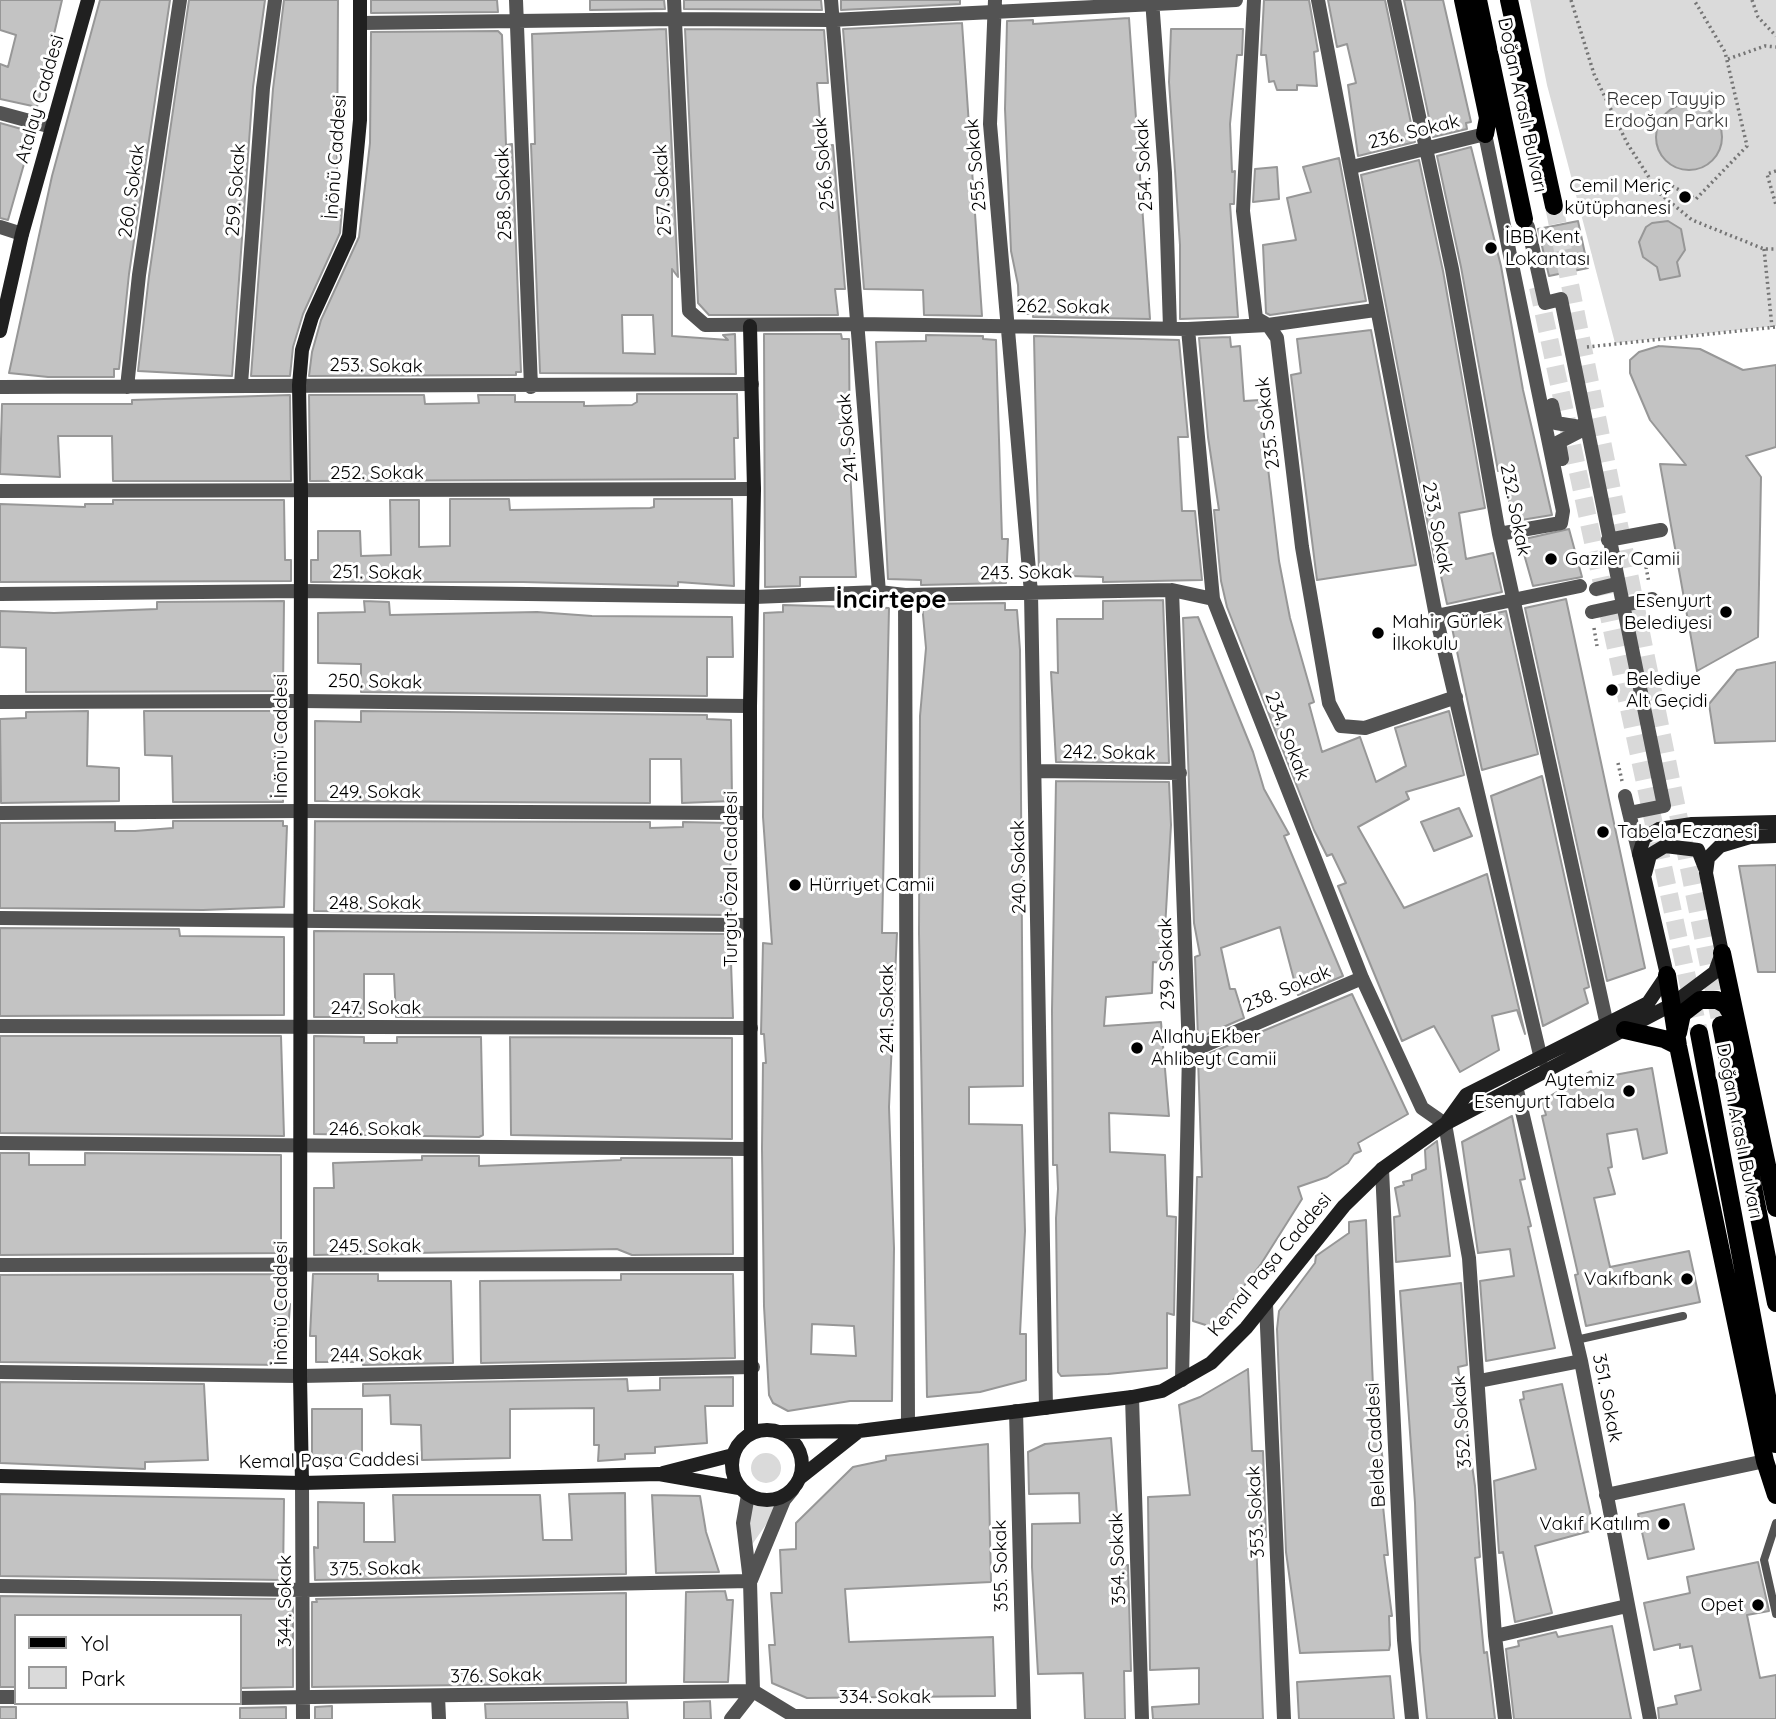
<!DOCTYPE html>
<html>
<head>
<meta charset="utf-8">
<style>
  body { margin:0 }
  #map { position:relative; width:1776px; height:1719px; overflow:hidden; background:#fff; font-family:Quicksand,sans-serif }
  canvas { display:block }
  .legend { position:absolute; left:14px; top:1614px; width:228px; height:91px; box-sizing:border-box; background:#fff; border:2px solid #999; margin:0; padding:9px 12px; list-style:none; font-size:21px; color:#000 }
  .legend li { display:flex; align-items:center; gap:14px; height:35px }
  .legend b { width:35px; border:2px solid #999 }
</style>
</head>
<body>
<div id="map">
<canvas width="1776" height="1719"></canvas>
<ul class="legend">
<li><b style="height:9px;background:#000"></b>Yol</li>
<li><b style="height:19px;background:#dadada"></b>Park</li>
</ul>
</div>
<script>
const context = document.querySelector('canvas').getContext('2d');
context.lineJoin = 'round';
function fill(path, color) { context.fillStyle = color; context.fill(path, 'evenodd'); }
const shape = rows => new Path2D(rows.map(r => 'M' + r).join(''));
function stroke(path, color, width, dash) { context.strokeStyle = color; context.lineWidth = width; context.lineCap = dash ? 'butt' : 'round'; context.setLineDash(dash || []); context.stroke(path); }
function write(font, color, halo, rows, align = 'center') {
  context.font = font + ' Quicksand,sans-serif'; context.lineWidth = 6; context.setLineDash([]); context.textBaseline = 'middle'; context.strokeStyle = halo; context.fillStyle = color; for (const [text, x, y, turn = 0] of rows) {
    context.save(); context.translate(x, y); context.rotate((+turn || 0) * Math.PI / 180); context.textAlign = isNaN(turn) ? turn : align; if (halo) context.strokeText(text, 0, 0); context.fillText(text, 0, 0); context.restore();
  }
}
const green = shape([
  [1530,0,1776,0,1776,326,1615,343,1547,85],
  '751 1468a15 15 0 1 1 30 0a15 15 0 1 1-30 0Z',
  [745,1502,776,1503,777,1509,751,1546]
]);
const building = shape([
  [0,0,62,0,37,107,0,99,0,64,8,67,16,35,0,30,0,0],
  [100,0,170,0,129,274,119,369,114,369,114,377,48,377,9,373,52,176,100,0],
  [189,0,265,0,253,87,232,376,138,371,149,276,189,0],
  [284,0,338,0,337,179,334,209,342,209,340,233,303,314,293,347,290,376,251,376,273,89,284,0],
  [371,0,497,0,498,12,371,13,371,0],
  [590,0,664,0,665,9,590,10,590,0],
  [684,0,821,0,822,10,684,9,684,0],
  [841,0,960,0,960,4,841,10,841,0],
  [1264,0,1309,0,1318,51,1314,52,1317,86,1297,85,1297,90,1277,90,1274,81,1269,82,1266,55,1261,55,1264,0],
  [1328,0,1385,0,1415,142,1358,156,1348,85,1356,83,1347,44,1337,47,1328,0],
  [1404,0,1443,0,1471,122,1466,123,1467,129,1433,137,1404,0],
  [1129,18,1150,319,1033,317,1033,314,1019,314,1018,285,1011,251,1005,109,1007,21,1033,20,1033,24,1129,18],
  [962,23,982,316,924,315,923,290,864,289,843,29,962,23],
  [666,29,678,277,672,269,672,336,728,340,723,335,735,334,736,374,540,373,531,144,535,144,532,34,666,29],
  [622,315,653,315,655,354,623,353,622,315],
  [685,29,824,30,828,83,817,83,822,146,833,145,845,289,835,289,838,315,709,315,698,303,685,29],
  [1171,29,1243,29,1242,55,1237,55,1230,124,1232,172,1235,171,1234,204,1230,204,1238,317,1180,319,1180,245,1169,82,1171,29],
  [498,31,502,35,506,145,512,144,521,372,516,372,516,375,309,376,312,352,321,320,359,237,370,143,371,32,498,31],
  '1656 137a33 33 0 1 1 66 0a33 33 0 1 1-66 0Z',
  [0,123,25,130,32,136,8,220,0,218,0,123],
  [1471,147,1501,266,1523,390,1552,515,1515,521,1500,470,1498,471,1461,267,1437,156,1471,147],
  [1339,158,1366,301,1270,315,1266,313,1263,245,1296,240,1287,198,1311,192,1303,167,1339,158],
  [1419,160,1443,271,1485,508,1459,513,1466,559,1493,553,1502,592,1447,604,1438,562,1435,562,1361,175,1419,160],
  [1277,167,1279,199,1253,202,1255,169,1277,167],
  [1578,221,1588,268,1549,276,1538,229,1578,221],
  [1668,221,1681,229,1685,250,1677,262,1680,276,1660,280,1657,267,1643,257,1639,242,1646,227,1652,223,1668,221],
  [1371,330,1416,565,1317,580,1291,375,1301,373,1297,339,1371,330],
  [764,334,841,334,842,339,849,339,850,469,856,577,800,577,800,586,765,587,764,334],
  [926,335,983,336,983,339,996,340,1002,539,1008,539,1006,583,921,585,921,580,888,579,876,342,926,341,926,335],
  [1034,336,1179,340,1188,437,1178,437,1182,511,1195,511,1202,580,1103,582,1103,577,1039,575,1034,336],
  [1230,337,1231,347,1240,346,1244,401,1260,400,1279,561,1290,618,1314,702,1309,704,1322,752,1360,737,1376,782,1406,766,1395,728,1449,711,1464,775,1406,792,1409,799,1358,827,1404,908,1487,874,1525,1034,1517,1010,1492,1016,1499,1050,1460,1072,1434,1026,1402,1041,1338,886,1346,883,1332,854,1327,856,1314,830,1227,607,1221,581,1214,510,1219,510,1208,437,1199,338,1230,337],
  [1659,346,1700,349,1743,370,1776,365,1776,447,1746,456,1761,477,1758,637,1697,671,1660,464,1686,465,1650,420,1630,373,1630,360,1639,352,1659,346],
  [637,394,737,394,738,438,734,438,735,479,310,481,309,395,424,395,425,404,479,403,478,395,515,395,515,402,584,402,584,406,632,405,637,402,637,394],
  [290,395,291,481,113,481,112,436,58,436,60,477,0,474,2,404,132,404,132,400,290,395],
  [450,499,509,499,510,510,650,508,654,507,654,499,732,499,734,586,678,582,678,586,523,582,311,582,311,560,318,560,318,531,360,531,361,556,391,555,390,500,419,500,419,547,450,546,450,499],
  [113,500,284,500,285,560,291,560,291,581,0,582,0,504,85,507,85,504,113,504,113,500],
  [1569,529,1582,577,1533,586,1520,540,1569,529],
  [1566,599,1645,968,1607,981,1525,608,1566,599],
  [1163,600,1169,763,1056,762,1051,672,1058,673,1057,619,1103,619,1103,601,1163,600],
  [284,601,283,691,26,692,26,648,0,647,0,611,54,613,157,609,157,602,284,601],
  [364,601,389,602,390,615,537,612,592,616,732,617,733,657,707,657,707,696,361,692,361,664,318,663,318,613,365,612,364,601],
  [1005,603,1005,610,1017,610,1020,650,1023,1086,969,1087,969,1124,1022,1125,1025,1231,1020,1334,1026,1334,1026,1380,980,1392,927,1397,919,933,920,716,926,648,922,604,1005,603],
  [783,605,889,608,882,933,897,933,889,1107,894,1248,892,1401,850,1401,788,1411,773,1403,769,1395,764,1306,762,1148,763,1063,766,1063,764,1034,761,1034,763,943,772,944,763,817,764,613,783,612,783,605],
  [812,1324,854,1326,856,1356,811,1354,812,1324],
  [1506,611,1538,754,1482,770,1451,623,1506,611],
  [1198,617,1253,752,1264,789,1289,834,1284,836,1343,976,1298,995,1280,927,1221,948,1230,989,1235,989,1244,1018,1198,1038,1195,957,1200,955,1194,923,1183,618,1198,617],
  [1776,662,1776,741,1715,743,1709,704,1737,670,1776,662],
  [88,711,87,766,119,768,119,801,1,803,0,719,26,718,26,712,88,711],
  [144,711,282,711,283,802,173,802,172,756,145,755,144,711],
  [361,711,707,715,707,719,731,720,732,801,682,803,681,759,650,759,650,803,315,801,315,721,361,722,361,711],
  [1542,776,1589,987,1584,989,1588,1003,1543,1026,1491,796,1542,776],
  [1056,781,1169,782,1171,825,1163,963,1153,962,1152,993,1106,997,1104,1026,1161,1022,1169,1116,1109,1113,1110,1152,1165,1155,1167,1216,1176,1217,1174,1315,1167,1313,1167,1368,1108,1374,1061,1376,1058,1372,1056,1218,1058,1189,1057,1165,1053,1165,1052,1010,1056,781],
  [1459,808,1472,836,1434,851,1421,822,1459,808],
  [173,821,283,821,283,826,287,826,284,907,203,910,0,908,0,823,115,822,115,831,135,831,173,828,173,821],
  [315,821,650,822,650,828,683,827,683,822,730,823,731,910,729,915,314,911,315,821],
  [1776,865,1776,972,1758,972,1739,866,1776,865],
  [0,928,179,929,180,936,284,937,284,1015,0,1016,0,928],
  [314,931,730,934,733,1018,396,1017,394,974,364,974,364,1017,314,1017,314,931],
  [1352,994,1408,1114,1358,1143,1361,1151,1354,1154,1348,1163,1327,1177,1298,1187,1302,1199,1261,1264,1212,1327,1193,1321,1197,1177,1202,1177,1198,1058,1352,994],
  [0,1036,281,1036,284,1136,0,1133,0,1036],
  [314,1036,364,1037,364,1043,397,1043,397,1037,481,1037,483,1135,479,1137,314,1134,314,1036],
  [510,1037,732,1038,732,1139,511,1135,510,1037],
  [1652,1068,1667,1153,1643,1159,1637,1129,1607,1134,1612,1167,1608,1168,1615,1194,1594,1198,1610,1267,1689,1251,1700,1302,1586,1326,1575,1275,1578,1274,1542,1116,1546,1115,1542,1101,1591,1071,1593,1079,1652,1068],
  [1512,1116,1525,1179,1520,1180,1531,1226,1528,1227,1555,1348,1486,1361,1480,1281,1514,1276,1510,1249,1478,1253,1462,1142,1512,1116],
  [1437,1141,1450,1256,1396,1262,1394,1217,1400,1216,1395,1188,1404,1185,1403,1182,1412,1180,1412,1175,1426,1169,1425,1150,1437,1141],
  [0,1153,29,1153,29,1165,85,1165,85,1153,281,1155,281,1253,0,1255,0,1153],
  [422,1156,479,1156,479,1166,621,1160,621,1158,732,1158,733,1254,632,1255,617,1249,314,1255,314,1188,334,1188,333,1163,422,1160,422,1156],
  [1366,1220,1373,1387,1383,1462,1385,1495,1382,1496,1388,1555,1384,1555,1392,1616,1389,1616,1390,1645,1389,1650,1300,1653,1286,1552,1277,1329,1279,1311,1315,1263,1316,1256,1349,1233,1349,1222,1366,1220],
  [280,1274,282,1303,290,1304,286,1365,0,1362,0,1275,280,1274],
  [313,1274,378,1274,378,1281,451,1281,453,1363,363,1365,363,1362,316,1362,316,1336,310,1336,313,1274],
  [621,1274,733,1274,735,1358,481,1363,480,1281,621,1280,621,1274],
  [1461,1283,1467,1365,1458,1367,1475,1486,1480,1557,1475,1558,1484,1653,1487,1652,1495,1719,1427,1719,1420,1651,1415,1503,1400,1291,1461,1283],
  [1248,1369,1252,1451,1263,1451,1266,1537,1256,1538,1263,1719,1153,1719,1152,1707,1199,1704,1199,1668,1150,1670,1148,1497,1190,1495,1179,1405,1200,1397,1248,1369],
  [733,1377,733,1406,705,1406,707,1443,655,1447,655,1453,625,1454,625,1459,598,1461,599,1445,594,1445,594,1408,510,1409,510,1458,422,1460,421,1425,391,1424,390,1395,363,1396,363,1384,627,1379,628,1391,660,1390,660,1378,733,1377],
  [0,1382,204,1384,208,1460,145,1462,145,1469,0,1463,0,1382],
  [1562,1384,1594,1530,1535,1546,1552,1613,1515,1622,1503,1552,1499,1553,1494,1481,1536,1469,1520,1400,1524,1399,1523,1392,1562,1384],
  [312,1409,362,1409,362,1458,312,1458,312,1409],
  [1111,1438,1121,1566,1128,1565,1131,1671,1124,1671,1125,1719,1085,1719,1083,1673,1038,1674,1032,1567,1032,1524,1080,1523,1079,1493,1029,1494,1028,1452,1045,1444,1111,1438],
  [988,1444,991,1582,845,1589,849,1642,993,1637,995,1696,807,1698,772,1683,769,1645,775,1645,771,1593,782,1593,780,1550,796,1549,796,1523,853,1467,886,1460,886,1456,988,1444],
  [625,1493,626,1574,315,1580,314,1547,318,1548,318,1502,364,1503,364,1542,395,1542,393,1495,540,1495,543,1540,572,1540,569,1494,625,1493],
  [0,1494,284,1499,283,1580,0,1576,0,1494],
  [652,1495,700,1496,706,1532,719,1572,656,1573,652,1495],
  [1684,1504,1694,1549,1648,1559,1638,1514,1684,1504],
  [1758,1562,1769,1611,1747,1615,1760,1678,1776,1675,1776,1719,1659,1719,1658,1708,1677,1704,1675,1696,1701,1690,1692,1646,1680,1648,1680,1644,1654,1650,1644,1603,1690,1593,1687,1577,1758,1562],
  [725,1591,727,1600,733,1600,728,1682,684,1682,686,1592,725,1591],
  [626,1593,626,1683,312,1687,312,1602,317,1602,316,1599,626,1593],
  [0,1596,283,1599,293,1602,293,1687,240,1688,240,1616,16,1616,16,1687,0,1687,0,1596],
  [1612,1626,1631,1719,1514,1719,1506,1649,1519,1646,1518,1641,1556,1632,1558,1637,1612,1626],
  [1390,1676,1394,1719,1299,1719,1297,1682,1390,1676],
  [710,1701,711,1719,684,1719,684,1702,710,1701],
  [627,1702,628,1719,486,1719,485,1704,627,1702],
  [332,1706,332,1719,315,1719,315,1707,332,1706],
  [0,1707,16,1707,16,1719,0,1719,0,1707],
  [286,1707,286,1719,240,1719,240,1708,286,1707]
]);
const primaryTunnel = shape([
  [1554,206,1721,1025],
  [1538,287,1699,1033]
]);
const path = shape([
  [1571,0,1594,74,1627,143,1659,193,1692,220,1764,249,1776,249],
  [1752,0,1758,17,1776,36],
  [1728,59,1765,46,1776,47],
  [1776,171,1767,174,1776,205],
  [1672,186,1696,199,1747,146,1725,52,1694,0],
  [1764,249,1772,327],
  [1587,347,1776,327],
  [1646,567,1649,583],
  [1594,628,1597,646],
  [1618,763,1622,781]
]);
const lane = shape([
  [1576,1340,1683,1316],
  [1776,1523,1764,1560,1776,1614]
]);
const street = shape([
  [516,0,531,387],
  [674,0,689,311,705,325,858,324,1188,329,1268,325,1375,310],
  [831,0,879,592],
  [995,0,990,124,1031,593,1046,1408],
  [1152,0,1165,173,1170,328],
  [1254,0,1243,211,1256,318,1268,325,1277,338,1302,547,1329,703,1341,726,1365,728,1456,697],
  [1318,0,1436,616,1541,1059],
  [1394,0,1452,269,1499,534,1607,1025],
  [361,23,674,19,831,20,1236,0],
  [0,113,52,127],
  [1352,167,1485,134,1563,511,1561,523,1499,534],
  [0,227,22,234],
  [1528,227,1545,303,1561,299,1664,806,1629,813],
  [1188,329,1213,599,1362,978,1422,1108,1445,1124,1469,1258,1495,1636,1505,1719],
  [241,384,263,88,275,0],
  [0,387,752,384],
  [127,387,139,275,180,0],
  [1552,405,1556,423,1586,428],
  [1562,459,1559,442,1586,428],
  [0,491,754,489],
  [1608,540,1661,530],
  [1596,589,1616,584],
  [1172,590,1189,1052,1182,1380],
  [0,594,301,591,754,597,879,592,905,595,1172,590,1213,599],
  [905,595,908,1423],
  [1592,612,1652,599],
  [1436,616,1580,586],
  [0,702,300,701,750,706],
  [1037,771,1180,773],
  [1625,796,1639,854],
  [0,813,301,811,750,813],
  [0,918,750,925],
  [0,1026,751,1028],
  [1189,1052,1362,978],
  [1516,1086,1581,1361,1650,1719],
  [0,1143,750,1149],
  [1382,1169,1404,1640,1412,1719],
  [0,1265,750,1264],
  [1266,1304,1284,1719],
  [0,1372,300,1376,753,1367],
  [1479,1381,1581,1361],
  [1132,1397,1142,1719],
  [1016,1411,1024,1719],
  [302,1483,303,1719],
  [1606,1495,1765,1461],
  [751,1580,784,1500,793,1489],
  [0,1586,305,1590,750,1581],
  [1495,1636,1627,1606],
  [438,1696,439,1719],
  [0,1697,16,1697],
  [240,1698,753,1691,794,1716,1024,1716],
  [731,1719,753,1691,750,1581,743,1523,748,1495]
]);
const secondary = shape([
  [750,326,754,489,750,706,751,1433],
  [0,331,22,234,88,0],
  [1645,874,1650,855,1665,846,1698,850,1705,868],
  [1667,975,1639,854,1644,838,1659,829,1692,824,1776,822],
  [1448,1120,1466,1095,1648,1003,1667,975],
  '732 1465a35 35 0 1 1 70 0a35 35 0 1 1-70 0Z',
  [782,1432,859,1431,1132,1397,1162,1391,1211,1363,1246,1328,1344,1206,1382,1169,1445,1124,1671,1005,1715,972,1722,953,1706,873,1708,858,1720,846,1750,837,1776,836],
  [663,1473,733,1455],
  [0,1476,302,1483,659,1474,739,1488],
  [801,1477,859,1431],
  [302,1483,300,1376,301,492,299,385,302,350,312,317,349,236,360,120,360,0]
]);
const primary = shape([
  [1463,0,1488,118,1485,134],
  [1478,0,1524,219],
  [1509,0,1554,206],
  [1722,953,1776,1208],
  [1667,975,1678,1046,1765,1461,1776,1495],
  [1721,1025,1776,1303],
  [1625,1030,1664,1039,1678,1046],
  [1678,1033,1682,1014,1700,1000,1717,1000,1726,1005,1735,1020],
  [1699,1033,1776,1444]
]);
const markers = [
  [1685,197,7,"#000"],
  [1491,248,7,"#000"],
  [1551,559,7,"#000"],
  [1726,612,7,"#000"],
  [1378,633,7,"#000"],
  [1612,690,7,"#000"],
  [1603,832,7,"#000"],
  [795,885,7,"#000"],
  [1137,1048,7,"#000"],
  [1629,1091,7,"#000"],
  [1687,1279,7,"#000"],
  [1664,1524,7,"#000"],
  [1758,1605,7,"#000"]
];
const streetNames = [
  ["Atalay Caddesi",40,99,-74],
  ["Doğan Araslı Bulvarı",1522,105,78],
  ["236. Sokak",1414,132,-14],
  ["İnönü Caddesi",336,157,-86],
  ["256. Sokak",824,164,-95],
  ["255. Sokak",976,165,-95],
  ["254. Sokak",1144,165,-93],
  ["259. Sokak",236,190,-86],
  ["257. Sokak",663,190,-93],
  ["260. Sokak",132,191,-82],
  ["258. Sokak",504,194,-92],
  ["262. Sokak",1063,307,1],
  ["253. Sokak",376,366,1],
  ["235. Sokak",1268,423,-97],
  ["241. Sokak",848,438,-95],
  ["252. Sokak",377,473],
  ["232. Sokak",1515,510,79],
  ["233. Sokak",1437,528,79],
  ["251. Sokak",377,573,1],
  ["243. Sokak",1026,573,-1],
  ["250. Sokak",375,682,1],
  ["İnönü Caddesi",281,736,-90],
  ["234. Sokak",1287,736,69],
  ["242. Sokak",1109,753,1],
  ["249. Sokak",375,792],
  ["240. Sokak",1019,867,-91],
  ["Turgut Özal Caddesi",731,879,-90],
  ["248. Sokak",375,903],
  ["239. Sokak",1167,964,-92],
  ["238. Sokak",1287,989,-23],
  ["247. Sokak",376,1008],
  ["241. Sokak",887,1009,-90],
  ["246. Sokak",375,1129],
  ["Doğan Araslı Bulvarı",1739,1131,79],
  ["245. Sokak",375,1246],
  ["Kemal Paşa Caddesi",1270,1265,-50],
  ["İnönü Caddesi",281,1303,-90],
  ["244. Sokak",376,1355,-1],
  ["351. Sokak",1607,1398,79],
  ["352. Sokak",1462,1422,-94],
  ["Belde Caddesi",1376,1445,-93],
  ["Kemal Paşa Caddesi",329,1461,-1],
  ["353. Sokak",1256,1512,-93],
  ["354. Sokak",1118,1559,-92],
  ["355. Sokak",1001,1566,-91],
  ["375. Sokak",375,1569,-1],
  ["344. Sokak",285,1601,-90],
  ["376. Sokak",496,1676,-1],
  ["334. Sokak",885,1697]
];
const parkNames = [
  ["Recep Tayyip",1666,99],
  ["Erdoğan Parkı",1666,121]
];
const poiNames = [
  ["Cemil Meriç",1671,186,"right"],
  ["kütüphanesi",1671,208,"right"],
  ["İBB Kent",1505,237],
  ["Lokantası",1505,259],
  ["Gaziler Camii",1565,559],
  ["Esenyurt",1712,601,"right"],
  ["Belediyesi",1712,623,"right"],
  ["Mahir Gürlek",1392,622],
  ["İlkokulu",1392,644],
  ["Belediye",1626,679],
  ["Alt Geçidi",1626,701],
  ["Tabela Eczanesi",1617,832],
  ["Hürriyet Camii",809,885],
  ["Allahu Ekber",1151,1037],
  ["Ahlibeyt Camii",1151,1059],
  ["Aytemiz",1615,1080,"right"],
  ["Esenyurt Tabela",1615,1102,"right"],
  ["Vakıfbank",1673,1279,"right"],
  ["Vakıf Katılım",1650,1524,"right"],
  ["Opet",1744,1605,"right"]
];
const districtNames = [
  ["İncirtepe",891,600]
];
fill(green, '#dadada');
fill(building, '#c3c3c3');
stroke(building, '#979797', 2);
stroke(primaryTunnel, '#d9d9d9', 18, [18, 9]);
stroke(path, '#757575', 3.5, [2, 3.5]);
stroke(lane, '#535353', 8);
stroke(street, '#535353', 14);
stroke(secondary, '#202020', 14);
stroke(primary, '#000', 18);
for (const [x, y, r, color] of markers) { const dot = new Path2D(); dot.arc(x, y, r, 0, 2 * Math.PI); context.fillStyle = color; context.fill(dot); stroke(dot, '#fff', 2.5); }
write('19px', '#000', '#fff', streetNames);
write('19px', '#313131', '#fff', parkNames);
write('19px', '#000', '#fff', poiNames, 'left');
write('bold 26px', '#000', '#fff', districtNames);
</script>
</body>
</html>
